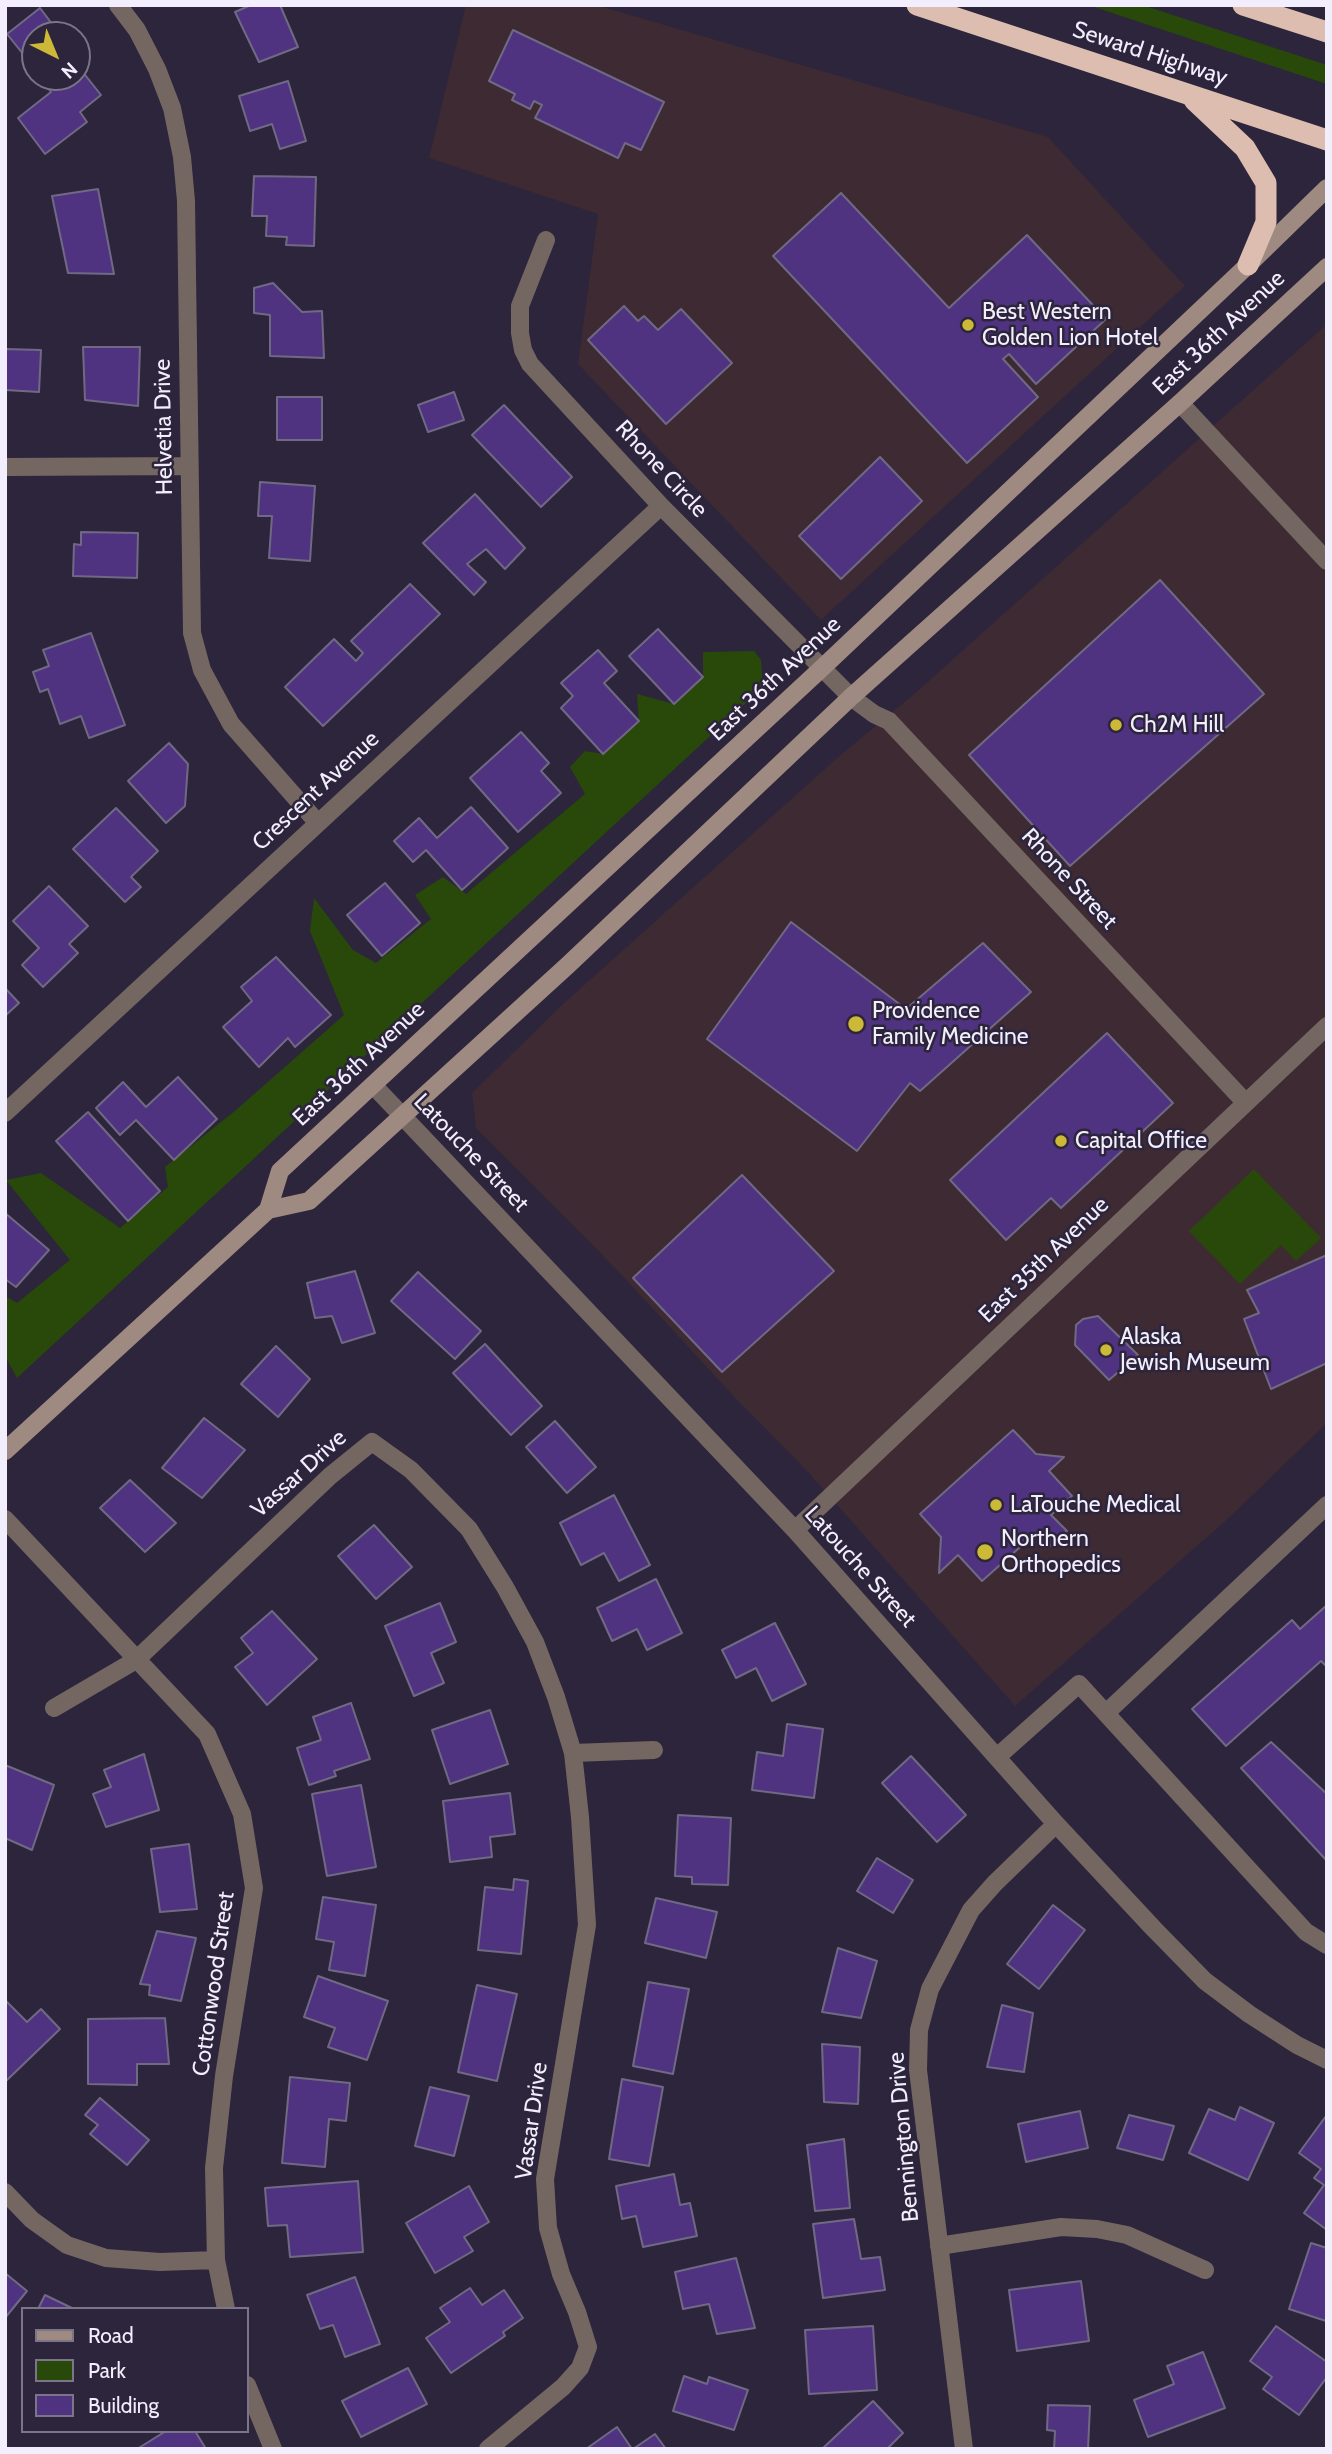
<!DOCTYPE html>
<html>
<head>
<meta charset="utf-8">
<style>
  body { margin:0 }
  #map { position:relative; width:1332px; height:2454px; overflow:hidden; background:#2c253b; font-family:Cabin,sans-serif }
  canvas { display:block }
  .frame { position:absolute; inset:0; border:7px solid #f2eefd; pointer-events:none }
  .legend { position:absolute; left:21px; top:2307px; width:228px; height:126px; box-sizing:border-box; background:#2c253b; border:2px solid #7b7589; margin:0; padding:9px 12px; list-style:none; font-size:21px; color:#f2eefd }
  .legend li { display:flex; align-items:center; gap:14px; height:35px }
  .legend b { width:35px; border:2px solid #7b7589 }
  .north { position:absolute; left:21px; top:21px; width:70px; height:70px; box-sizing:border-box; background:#2c253b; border:2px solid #7b7589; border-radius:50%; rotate:137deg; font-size:19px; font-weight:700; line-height:28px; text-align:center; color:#f2eefd }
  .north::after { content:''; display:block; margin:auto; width:24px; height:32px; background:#cdb938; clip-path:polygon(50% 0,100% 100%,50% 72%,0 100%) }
</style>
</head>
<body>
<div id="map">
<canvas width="1332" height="2454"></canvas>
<div class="frame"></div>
<ul class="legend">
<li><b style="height:9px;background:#9f8a81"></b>Road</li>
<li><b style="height:19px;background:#29490b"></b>Park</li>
<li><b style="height:19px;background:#503380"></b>Building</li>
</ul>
<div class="north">N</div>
</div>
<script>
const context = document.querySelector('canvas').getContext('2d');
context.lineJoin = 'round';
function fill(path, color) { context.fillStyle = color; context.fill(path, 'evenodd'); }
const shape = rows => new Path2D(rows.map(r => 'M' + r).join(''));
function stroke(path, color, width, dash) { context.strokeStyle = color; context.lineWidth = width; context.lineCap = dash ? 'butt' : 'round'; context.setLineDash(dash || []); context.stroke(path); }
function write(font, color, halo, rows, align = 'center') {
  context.font = font + ' Cabin,sans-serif'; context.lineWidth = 5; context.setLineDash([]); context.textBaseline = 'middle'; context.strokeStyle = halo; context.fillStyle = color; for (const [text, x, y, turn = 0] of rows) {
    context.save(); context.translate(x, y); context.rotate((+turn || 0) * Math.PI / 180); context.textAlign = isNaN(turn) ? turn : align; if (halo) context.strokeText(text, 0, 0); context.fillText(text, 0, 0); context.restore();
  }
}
const commercial = shape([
  [466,5,596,5,1048,137,1185,286,821,620,578,364,598,214,429,158],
  [1327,324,1327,1423,1230,1517,1015,1706,807,1471,739,1402,618,1271,476,1128,472,1093,562,1005,837,758,913,695]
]);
const green = shape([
  [1088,5,1142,5,1327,65,1327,84],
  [754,651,761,660,763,687,17,1378,5,1356,5,1296,17,1303,70,1260,6,1180,41,1173,120,1228,168,1187,165,1167,236,1110,344,1015,310,931,314,898,353,950,376,963,431,919,415,895,443,877,466,894,585,794,570,767,585,751,603,754,639,722,637,694,674,704,703,677,703,652],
  [1254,1169,1321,1238,1296,1261,1281,1245,1240,1284,1189,1231]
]);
const building = shape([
  [251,5,280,5,298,47,259,62,235,12,251,5],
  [40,8,59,33,56,35,35,35,35,69,7,34,40,8],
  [513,30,664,102,641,150,625,143,618,158,535,118,542,105,534,101,530,109,512,100,515,94,489,81,513,30],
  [82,71,101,95,80,112,87,122,45,154,18,118,51,92,45,84,55,77,63,86,77,77,82,71],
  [288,81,306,141,280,149,272,124,250,131,239,96,288,81],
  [254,176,316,177,314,246,286,245,287,237,266,236,267,216,252,216,254,176],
  [98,189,114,274,68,273,52,196,98,189],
  [841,193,949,308,1027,235,1106,319,1036,384,1009,354,1003,359,1038,397,967,463,773,256,841,193],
  [273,283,302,312,322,311,324,358,270,356,270,315,254,313,254,288,273,283],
  [624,306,638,321,644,316,658,330,681,309,732,363,666,424,588,340,624,306],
  [83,347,140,347,138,406,85,400,83,347],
  [5,349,41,350,39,392,5,390,5,349],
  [454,392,464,420,428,432,418,405,454,392],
  [277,397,322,397,322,440,277,440,277,397],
  [504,405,572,477,541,507,472,435,504,405],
  [880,457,922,501,841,579,799,536,880,457],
  [260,482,315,486,310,561,269,558,272,516,258,516,260,482],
  [475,494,525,548,505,569,486,549,467,564,486,582,474,595,423,543,475,494],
  [81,532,138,533,137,578,73,576,74,544,81,545,81,532],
  [1160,580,1264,694,1070,866,969,755,1160,580],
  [410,584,440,614,323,726,285,687,334,639,356,661,363,653,351,641,410,584],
  [658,629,703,677,674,704,629,656,658,629],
  [91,633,125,725,89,738,81,716,60,724,48,689,40,692,33,672,49,666,43,650,91,633],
  [598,650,617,671,604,683,639,721,603,754,561,708,573,696,561,683,598,650],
  [521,732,549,763,541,771,561,793,518,832,470,778,521,732],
  [169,743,188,764,185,806,166,823,128,781,169,743],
  [471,807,508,848,462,890,426,850,413,862,394,841,419,818,437,838,471,807],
  [116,808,158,851,131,877,141,887,125,902,73,849,116,808],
  [385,883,420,923,382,956,347,915,385,883],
  [49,886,88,926,69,944,78,953,43,987,22,965,39,948,13,921,49,886],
  [791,922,906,1009,983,943,1031,992,920,1091,910,1083,857,1151,707,1039,791,922],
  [276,957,331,1015,295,1047,288,1038,259,1067,223,1027,252,1001,241,987,276,957],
  [5,988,19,1003,5,1016,5,988],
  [1107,1033,1173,1103,1061,1208,1051,1198,1006,1240,950,1180,1107,1033],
  [178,1077,217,1119,174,1160,136,1120,120,1135,96,1108,123,1082,146,1107,178,1077],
  [88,1112,160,1191,128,1221,56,1141,88,1112],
  [742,1175,834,1271,722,1372,633,1278,742,1175],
  [5,1213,49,1250,16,1287,5,1279,5,1213],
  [1327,1255,1327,1363,1271,1389,1244,1319,1259,1313,1247,1290,1327,1255],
  [355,1271,375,1333,342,1343,332,1316,315,1318,307,1283,355,1271],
  [418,1272,481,1331,455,1359,391,1301,418,1272],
  [1098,1316,1138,1355,1109,1380,1075,1345,1076,1325,1083,1319,1098,1316],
  [485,1344,542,1406,511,1435,453,1373,485,1344],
  [276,1346,310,1379,278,1417,241,1384,276,1346],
  [204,1418,245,1450,202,1498,162,1468,204,1418],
  [555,1421,596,1467,567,1493,526,1447,555,1421],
  [1013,1430,1036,1454,1064,1457,1049,1471,1072,1496,1051,1515,1067,1531,1049,1547,1036,1533,982,1581,958,1555,939,1573,941,1537,920,1514,1013,1430],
  [130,1480,176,1523,145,1552,100,1508,130,1480],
  [614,1495,650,1565,619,1581,604,1553,581,1565,560,1523,614,1495],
  [374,1525,412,1567,376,1599,338,1556,374,1525],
  [656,1579,682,1633,647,1650,637,1629,612,1641,597,1608,656,1579],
  [440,1603,456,1642,431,1653,444,1683,414,1696,385,1626,440,1603],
  [1327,1605,1327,1667,1321,1661,1226,1746,1192,1709,1292,1620,1300,1629,1327,1605],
  [272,1611,317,1659,267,1705,235,1667,253,1653,241,1638,272,1611],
  [775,1623,806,1684,772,1701,756,1668,736,1678,722,1650,775,1623],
  [351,1703,370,1759,334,1771,336,1776,309,1785,297,1748,321,1740,313,1717,351,1703],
  [490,1710,508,1764,450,1784,432,1730,490,1710],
  [787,1724,823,1729,814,1798,752,1790,757,1752,783,1756,787,1724],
  [1271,1742,1327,1794,1327,1861,1241,1768,1271,1742],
  [144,1754,159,1810,106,1827,93,1794,111,1787,104,1770,144,1754],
  [911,1756,966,1815,937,1842,882,1783,911,1756],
  [5,1765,54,1785,32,1850,5,1838,5,1765],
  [361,1785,376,1867,327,1876,312,1794,361,1785],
  [510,1793,515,1834,490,1837,492,1857,450,1862,443,1801,510,1793],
  [678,1815,731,1818,728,1885,692,1884,692,1877,675,1876,678,1815],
  [189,1844,197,1909,160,1912,151,1849,189,1844],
  [877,1858,913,1880,893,1913,857,1891,877,1858],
  [514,1879,528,1881,521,1954,478,1950,485,1887,513,1890,514,1879],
  [323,1897,376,1905,365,1976,329,1970,334,1942,316,1939,323,1897],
  [656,1898,717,1912,706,1958,645,1943,656,1898],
  [1053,1905,1085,1930,1039,1989,1007,1964,1053,1905],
  [157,1931,196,1938,181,2001,149,1995,150,1985,140,1984,157,1931],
  [838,1948,877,1961,861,2018,822,2012,838,1948],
  [318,1976,388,2001,367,2060,328,2047,335,2028,304,2017,318,1976],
  [648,1982,689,1989,673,2074,633,2066,648,1982],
  [477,1985,517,1994,497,2081,458,2072,477,1985],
  [5,2000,27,2022,41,2009,60,2029,5,2082,5,2000],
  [1002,2005,1033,2013,1024,2072,987,2067,1002,2005],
  [165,2018,169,2064,137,2064,137,2085,88,2084,88,2019,165,2018],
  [822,2044,860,2047,858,2104,824,2102,822,2044],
  [290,2077,350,2083,346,2121,329,2119,325,2167,282,2163,290,2077],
  [622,2079,663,2087,649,2166,609,2159,622,2079],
  [430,2087,469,2096,454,2156,415,2146,430,2087],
  [100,2098,149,2140,127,2165,90,2134,98,2125,85,2115,100,2098],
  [1240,2107,1274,2123,1248,2180,1189,2153,1209,2109,1235,2120,1240,2107],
  [1080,2111,1088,2148,1026,2162,1018,2124,1080,2111],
  [1129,2115,1174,2126,1163,2160,1117,2148,1129,2115],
  [1326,2116,1327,2116,1327,2230,1304,2213,1324,2185,1314,2178,1321,2169,1299,2153,1326,2116],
  [844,2139,850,2208,815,2211,807,2145,844,2139],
  [674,2174,680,2205,690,2203,697,2236,643,2247,636,2216,622,2219,616,2186,674,2174],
  [358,2181,363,2252,290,2257,287,2225,268,2226,265,2188,358,2181],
  [469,2186,489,2222,464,2237,473,2251,435,2273,406,2223,469,2186],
  [854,2219,861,2259,880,2257,885,2290,823,2298,813,2224,854,2219],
  [1311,2243,1327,2248,1326,2321,1289,2309,1311,2243],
  [736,2258,755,2328,717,2334,709,2304,683,2309,675,2272,736,2258],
  [5,2273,27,2291,5,2318,5,2273],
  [355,2277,380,2344,345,2357,333,2325,320,2329,307,2295,355,2277],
  [1081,2281,1089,2341,1017,2351,1009,2290,1081,2281],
  [470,2288,482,2305,504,2290,523,2318,503,2332,505,2336,451,2373,426,2338,450,2322,440,2308,470,2288],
  [45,2295,74,2309,38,2309,45,2295],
  [873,2326,877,2390,809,2394,805,2330,873,2326],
  [1276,2326,1327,2362,1327,2377,1299,2415,1263,2389,1272,2377,1250,2361,1276,2326],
  [1203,2352,1225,2408,1148,2437,1134,2400,1174,2384,1167,2366,1203,2352],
  [408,2368,427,2404,361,2437,342,2401,408,2368],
  [684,2376,707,2384,709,2377,748,2390,734,2430,673,2411,684,2376],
  [873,2401,903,2433,887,2449,822,2449,873,2401],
  [1048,2405,1090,2406,1088,2449,1054,2449,1055,2431,1047,2430,1048,2405],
  [617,2427,632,2449,586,2449,617,2427],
  [166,2431,195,2431,206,2449,137,2449,166,2431],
  [655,2434,666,2449,633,2449,655,2434]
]);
const street = shape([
  [118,5,137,30,157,69,172,108,182,157,186,201,192,633,202,670,231,724,317,822],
  [546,240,520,306,520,333,523,350,530,364,661,506,851,697,874,714,889,721,1245,1102],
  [1180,403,1327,561],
  [5,467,189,466],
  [373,1085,795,1530,1056,1824,1154,1929,1205,1981,1249,2014,1297,2045,1327,2060],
  [5,1113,661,506],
  [5,1519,207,1734,242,1814,254,1888,224,2076,214,2168,216,2260,226,2309],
  [795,1530,1327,1026],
  [54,1708,136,1660,330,1476,372,1442,411,1470,469,1529,505,1587,535,1642,556,1697,573,1753,580,1817,587,1925,545,2179,548,2228,561,2274,577,2312,588,2347,580,2368,563,2387,488,2449],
  [1106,1713,1327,1505],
  [573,1753,654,1750],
  [997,1757,1079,1684,1306,1932,1327,1945],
  [5,2192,32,2220,67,2245,106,2258,160,2262,216,2260],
  [939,2246,1061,2227,1097,2229,1127,2235,1205,2270],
  [247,2385,273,2449],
  [964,2449,918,2070,919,2030,930,1989,971,1910,995,1883,1056,1824]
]);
const secondary = shape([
  [268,1210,280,1171,822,668,1248,265,1327,188],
  [5,1451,268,1210,309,1201,568,965,851,697,1180,403,1327,267]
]);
const highway = shape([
  [917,5,1327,140],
  [1243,5,1327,32],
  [1194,100,1245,148,1266,183,1266,222,1248,265]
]);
const markers = [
  [968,325,7,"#cdb938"],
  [1116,725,7,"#cdb938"],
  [856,1024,9,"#cdb938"],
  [1061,1141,7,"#cdb938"],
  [1106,1350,7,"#cdb938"],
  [996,1505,7,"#cdb938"],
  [985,1552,9,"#cdb938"]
];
const streetNames = [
  ["Seward Highway",1150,54,18],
  ["East 36th Avenue",1219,333,-43],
  ["Helvetia Drive",164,427,-91],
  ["Rhone Circle",661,469,47],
  ["East 36th Avenue",775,679,-43],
  ["Crescent Avenue",316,791,-43],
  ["Rhone Street",1069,879,47],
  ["East 36th Avenue",359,1064,-43],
  ["Latouche Street",471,1153,46],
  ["East 35th Avenue",1044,1260,-44],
  ["Vassar Drive",299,1474,-42],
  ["Latouche Street",860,1567,48],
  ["Cottonwood Street",214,1984,-82],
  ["Vassar Drive",532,2121,-82],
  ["Bennington Drive",904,2137,-95]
];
const poiNames = [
  ["Best Western",982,312],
  ["Golden Lion Hotel",982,338],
  ["Ch2M Hill",1130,725],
  ["Providence",872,1011],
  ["Family Medicine",872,1037],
  ["Capital Office",1075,1141],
  ["Alaska",1120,1337],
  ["Jewish Museum",1120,1363],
  ["LaTouche Medical",1010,1505],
  ["Northern",1001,1539],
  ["Orthopedics",1001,1565]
];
fill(commercial, '#3d2a32');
fill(green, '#29490b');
fill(building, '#503380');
stroke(building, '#706984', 2);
stroke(street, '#746762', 18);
stroke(secondary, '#9f8a81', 18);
stroke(highway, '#ddbdaf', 21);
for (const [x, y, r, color] of markers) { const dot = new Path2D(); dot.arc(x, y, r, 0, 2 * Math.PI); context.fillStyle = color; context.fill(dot); stroke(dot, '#2c253b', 2.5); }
write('23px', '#f2eefd', '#2c253b', streetNames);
write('23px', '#f2eefd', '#2c253b', poiNames, 'left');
</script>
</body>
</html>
